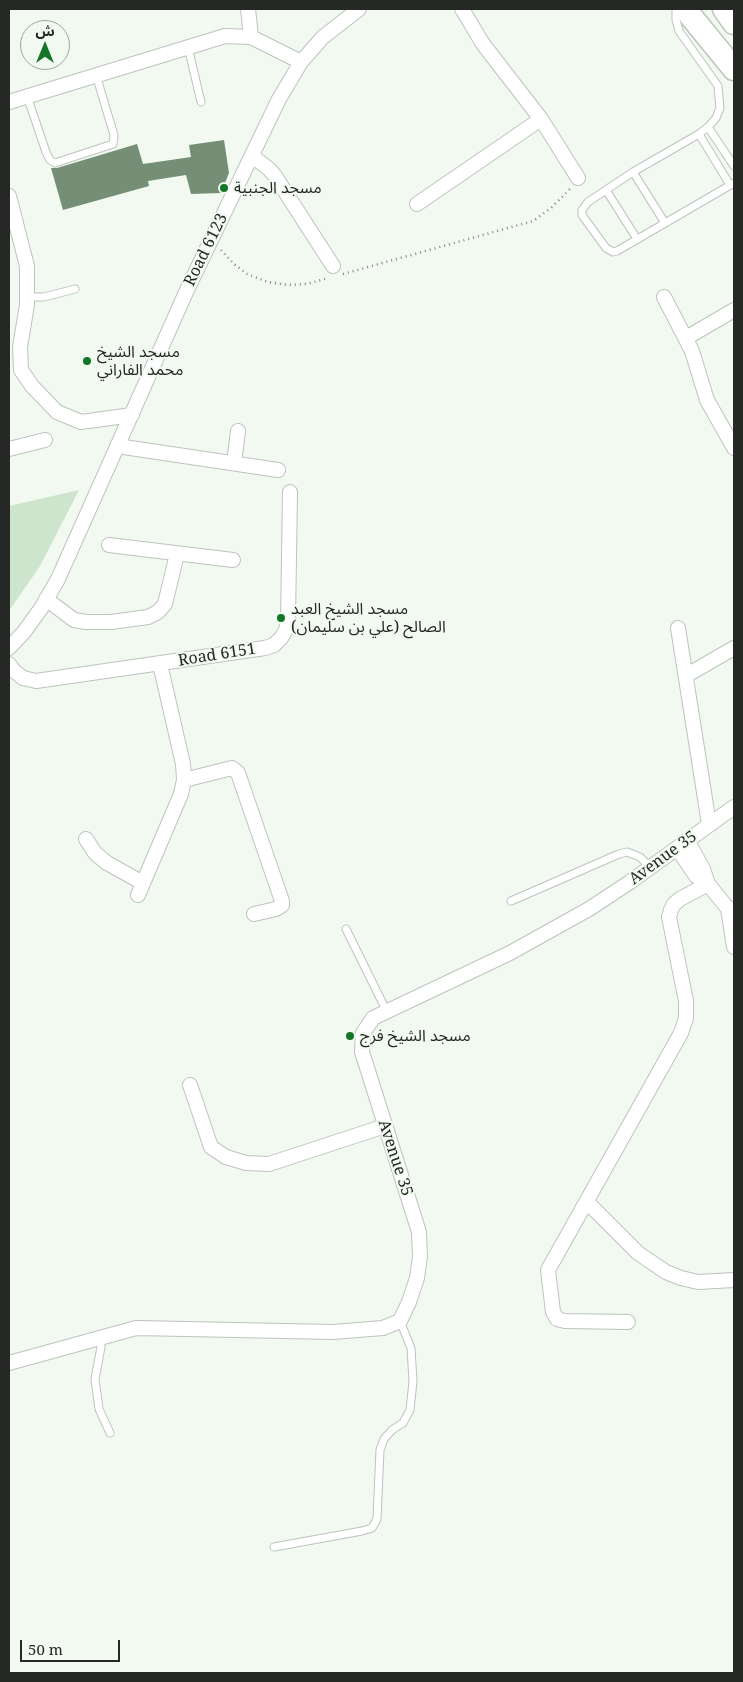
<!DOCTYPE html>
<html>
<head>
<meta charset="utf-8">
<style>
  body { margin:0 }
  #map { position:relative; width:743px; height:1682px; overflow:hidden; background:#f1f9f1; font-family:"Noto Serif","Noto Sans Arabic",serif }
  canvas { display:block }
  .frame { position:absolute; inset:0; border:10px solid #262826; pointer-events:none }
  .north { position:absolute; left:20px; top:20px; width:50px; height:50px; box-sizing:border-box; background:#f1f9f1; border:1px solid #a0a5a0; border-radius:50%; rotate:0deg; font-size:14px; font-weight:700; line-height:20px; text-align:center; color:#262826 }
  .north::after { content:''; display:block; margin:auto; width:18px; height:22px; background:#157627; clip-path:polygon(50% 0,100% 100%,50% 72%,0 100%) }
  .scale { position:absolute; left:20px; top:1640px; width:100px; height:22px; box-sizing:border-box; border:2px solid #262826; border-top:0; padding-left:6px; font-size:15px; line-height:18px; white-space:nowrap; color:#262826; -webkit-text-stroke:4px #f1f9f1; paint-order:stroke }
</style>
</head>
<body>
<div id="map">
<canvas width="743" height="1682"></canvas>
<div class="frame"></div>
<div class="north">ش</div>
<div class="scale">50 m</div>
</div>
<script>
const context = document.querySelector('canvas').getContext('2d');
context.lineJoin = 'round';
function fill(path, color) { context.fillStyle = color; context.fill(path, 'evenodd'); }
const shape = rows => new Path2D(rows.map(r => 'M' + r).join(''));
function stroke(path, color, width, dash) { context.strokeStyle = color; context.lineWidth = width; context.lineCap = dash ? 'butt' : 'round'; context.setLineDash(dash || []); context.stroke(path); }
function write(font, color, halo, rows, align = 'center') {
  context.font = font + ' "Noto Serif","Noto Sans Arabic",serif'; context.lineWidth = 4; context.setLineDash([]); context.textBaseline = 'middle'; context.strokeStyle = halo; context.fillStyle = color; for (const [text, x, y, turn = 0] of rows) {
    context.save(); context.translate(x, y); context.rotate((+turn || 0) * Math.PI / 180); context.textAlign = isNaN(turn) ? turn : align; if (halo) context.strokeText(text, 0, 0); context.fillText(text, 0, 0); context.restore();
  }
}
const green = shape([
  [79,490,40,566,9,611,9,506]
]);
const building = shape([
  [224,140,229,173,221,193,191,194,186,175,148,181,149,186,63,210,51,168,57,168,137,144,143,164,191,157,189,145]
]);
const path = shape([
  [221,250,234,264,247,274,268,282,288,285,307,284,328,278],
  [343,274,533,221,551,208,571,188]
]);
const lane = shape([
  [676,9,676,20,679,31,718,86,720,108,716,118,708,127,699,134,633,172,588,202,582,210,582,215,606,248,613,252,617,251,734,183],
  [188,47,201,102],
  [27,96,46,152,50,160,55,163,113,144,114,135,96,75],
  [708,127,734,166],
  [699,134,730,185],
  [633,172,665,223],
  [606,190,637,239],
  [27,297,44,297,75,289],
  [511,901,619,854,627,852,640,857,650,867],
  [346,929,387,1012],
  [101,1337,101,1347,95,1379,99,1409,110,1433],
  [274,1547,362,1531,372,1528,377,1519,380,1450,384,1439,392,1430,403,1423,410,1410,413,1381,411,1348,400,1321]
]);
const street = shape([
  [248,9,251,37],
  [462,9,483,44,541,119,578,178],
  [9,102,225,36,251,37,301,62],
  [252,156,269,169,275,176,333,266],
  [9,196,27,266,27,305,20,347,21,370,32,386,57,412,81,422,132,415],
  [417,204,541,119],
  [664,297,692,351,707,400,734,448],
  [686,338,734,310],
  [117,446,278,470],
  [9,449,45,440],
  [234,463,238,431],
  [109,545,233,560],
  [46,599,74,620,86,622,111,622,148,617,158,612,165,604,177,554],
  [678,628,709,824],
  [9,648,24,632,42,607,58,579,187,290,279,99,301,62,323,37,359,9],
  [9,664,13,670,23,678,36,681,265,648,274,645,281,638,286,630,288,621,290,492],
  [687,675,734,648],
  [184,780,232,768,238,773,282,901,282,905,276,909,254,914],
  [86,839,95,853,107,863,143,883],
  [687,840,703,869,708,884,725,905,728,908,734,910],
  [677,848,696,876,708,884],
  [138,895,181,794,184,780,183,764,160,664],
  [728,908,734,947],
  [190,1085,211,1147,226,1157,246,1163,269,1164,385,1126],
  [587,1202,638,1253,666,1272,681,1278,698,1282,734,1280],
  [628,1322,565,1321,557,1319,553,1312,548,1270,681,1033,686,1018,686,1001,669,917,671,910,674,904,680,899,708,884],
  [9,1363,136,1328,333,1332,383,1328,400,1321,409,1302,417,1278,420,1256,419,1232,362,1052,363,1033,373,1018,510,953,589,909,630,882,734,807]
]);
const primary = shape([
  [685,9,734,69],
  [724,9,734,23]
]);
const markers = [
  [224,188,5,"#157627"],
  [87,361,5,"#157627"],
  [281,618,5,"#157627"],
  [350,1036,5,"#157627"]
];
const poiNames = [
  ["مسجد الجنبية",234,188],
  ["مسجد الشيخ",97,352],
  ["محمد الفاراني",97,370],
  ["مسجد الشيخ العبد",291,609],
  ["الصالح (علي بن سليمان)",291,627],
  ["مسجد الشيخ فرج",360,1036]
];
const streetNames = [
  ["Road 6123",206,250,-64],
  ["Road 6151",217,655,-9],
  ["Avenue 35",663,858,-36],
  ["Avenue 35",395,1158,72]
];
fill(green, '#cce5cc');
fill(building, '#758f76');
stroke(lane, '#bdc4bd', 9);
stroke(street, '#bdc4bd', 16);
stroke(primary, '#bdc4bd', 25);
stroke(path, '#838783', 2.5, [1, 4]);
stroke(lane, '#fff', 7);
stroke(street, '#fff', 14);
stroke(primary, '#fff', 22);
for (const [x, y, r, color] of markers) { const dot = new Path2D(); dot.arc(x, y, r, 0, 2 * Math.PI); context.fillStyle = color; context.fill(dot); stroke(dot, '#f1f9f1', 2); }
write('16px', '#262826', '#f1f9f1', poiNames, 'left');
write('16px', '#262826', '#f1f9f1', streetNames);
</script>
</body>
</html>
